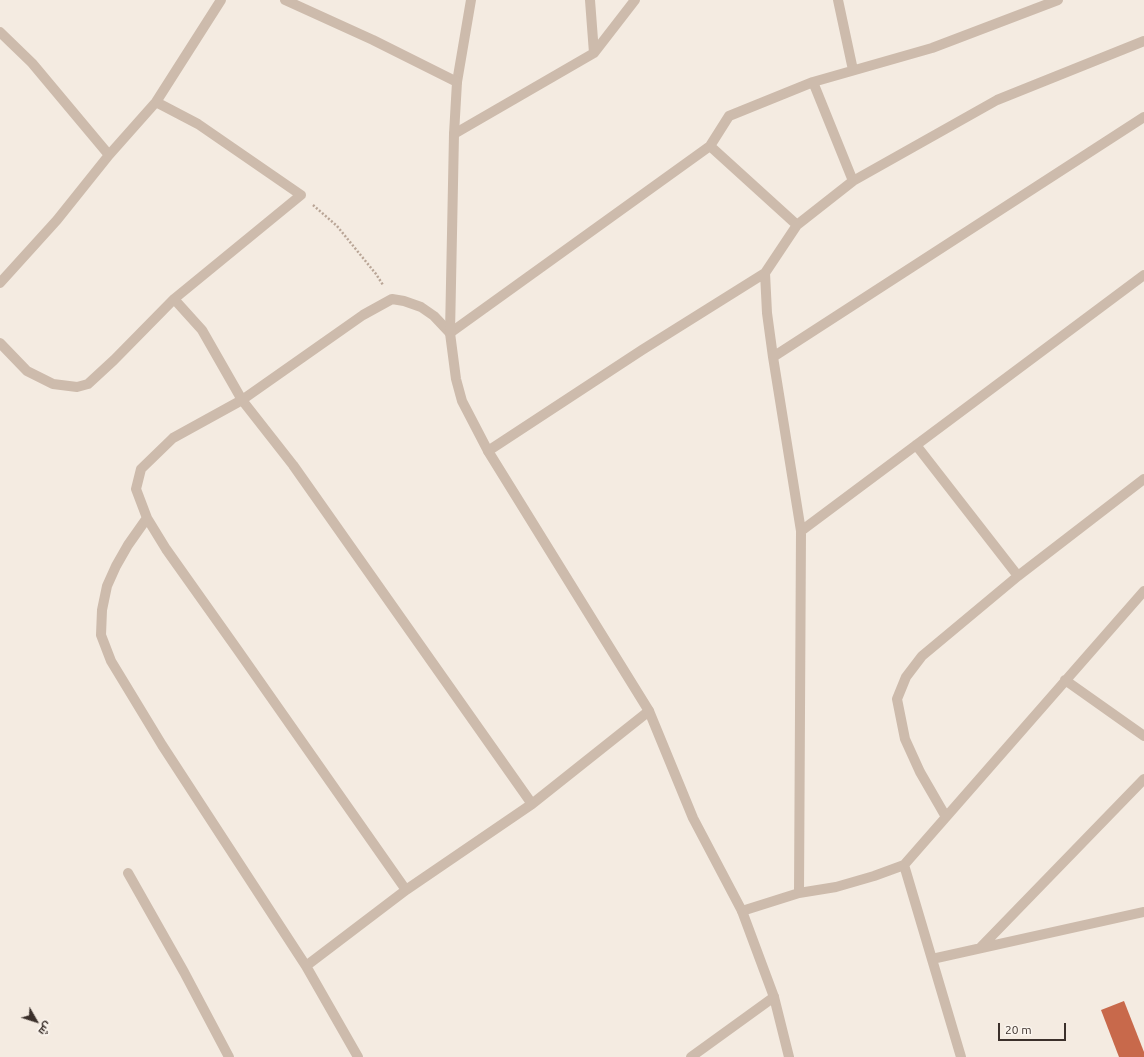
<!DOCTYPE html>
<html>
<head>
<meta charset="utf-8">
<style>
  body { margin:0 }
  #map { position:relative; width:1144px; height:1057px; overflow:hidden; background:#f4ebe1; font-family:Ubuntu,Cairo,sans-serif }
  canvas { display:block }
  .north { position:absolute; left:16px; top:1001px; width:40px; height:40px; -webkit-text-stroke:3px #fbf5ee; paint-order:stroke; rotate:129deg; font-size:11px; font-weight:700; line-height:16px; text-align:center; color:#3b302b }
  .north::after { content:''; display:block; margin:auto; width:14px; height:18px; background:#3b302b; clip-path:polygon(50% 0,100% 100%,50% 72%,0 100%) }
  .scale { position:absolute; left:998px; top:1023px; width:68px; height:18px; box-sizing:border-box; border:2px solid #3b302b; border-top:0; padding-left:5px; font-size:12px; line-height:14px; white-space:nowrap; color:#3b302b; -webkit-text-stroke:3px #fbf5ee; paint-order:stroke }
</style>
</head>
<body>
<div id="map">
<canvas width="1144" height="1057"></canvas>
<div class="north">ش</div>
<div class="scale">20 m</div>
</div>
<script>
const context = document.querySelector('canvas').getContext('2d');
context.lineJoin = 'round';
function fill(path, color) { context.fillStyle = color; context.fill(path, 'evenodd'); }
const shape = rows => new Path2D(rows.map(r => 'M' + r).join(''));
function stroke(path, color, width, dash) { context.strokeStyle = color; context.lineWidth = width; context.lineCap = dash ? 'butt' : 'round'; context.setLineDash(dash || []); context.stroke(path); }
const building = shape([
  [1124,1001,1144,1052,1144,1057,1119,1057,1101,1010]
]);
const path = shape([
  [313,205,337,226,376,274,383,285]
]);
const minor = shape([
  [590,0,594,53],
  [838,0,853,70],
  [0,32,32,63,109,155],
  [457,82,471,0],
  [813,82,853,181],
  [454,134,594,53,635,0],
  [710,146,797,225],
  [0,283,57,220,109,155,156,102,221,0],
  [174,299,202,330,242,400,293,465,532,804],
  [0,343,27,371,53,384,77,387,88,384,114,360,174,299,301,195,198,124,156,102],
  [773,357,1144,117],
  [916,445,1018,576],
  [488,451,642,350,765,273,797,225,853,181,997,100,1144,41],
  [147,518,128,545,116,566,107,586,102,610,101,635,111,661,162,745,306,966,358,1057],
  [801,531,1144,275],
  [1065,680,1144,736],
  [946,817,920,772,905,739,897,699,906,677,922,656,1018,576,1144,479],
  [904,865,961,1057],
  [128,873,184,972,229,1057],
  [406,890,237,649,166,549,147,518,136,489,141,469,173,438,242,400,363,315,392,299,404,301,421,307,434,316,450,333,710,146,729,116,813,82,932,48,1058,0],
  [799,893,836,887,874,876,904,865,1144,591],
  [742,911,799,893,801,531,773,357,767,313,765,273],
  [980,948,1144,779],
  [932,959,1144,912],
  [306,966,406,890,532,804,649,711],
  [691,1057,774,997]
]);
const tertiary = shape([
  [285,0,373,40,457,82,454,134,450,333,456,379,462,401,488,451,649,711,693,818,742,911,774,997,789,1057]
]);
fill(building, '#c8694b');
stroke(path, '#b9a596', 2.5, [2, 2]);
stroke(minor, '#cdbbac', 10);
stroke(tertiary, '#cdbbac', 10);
</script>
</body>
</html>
